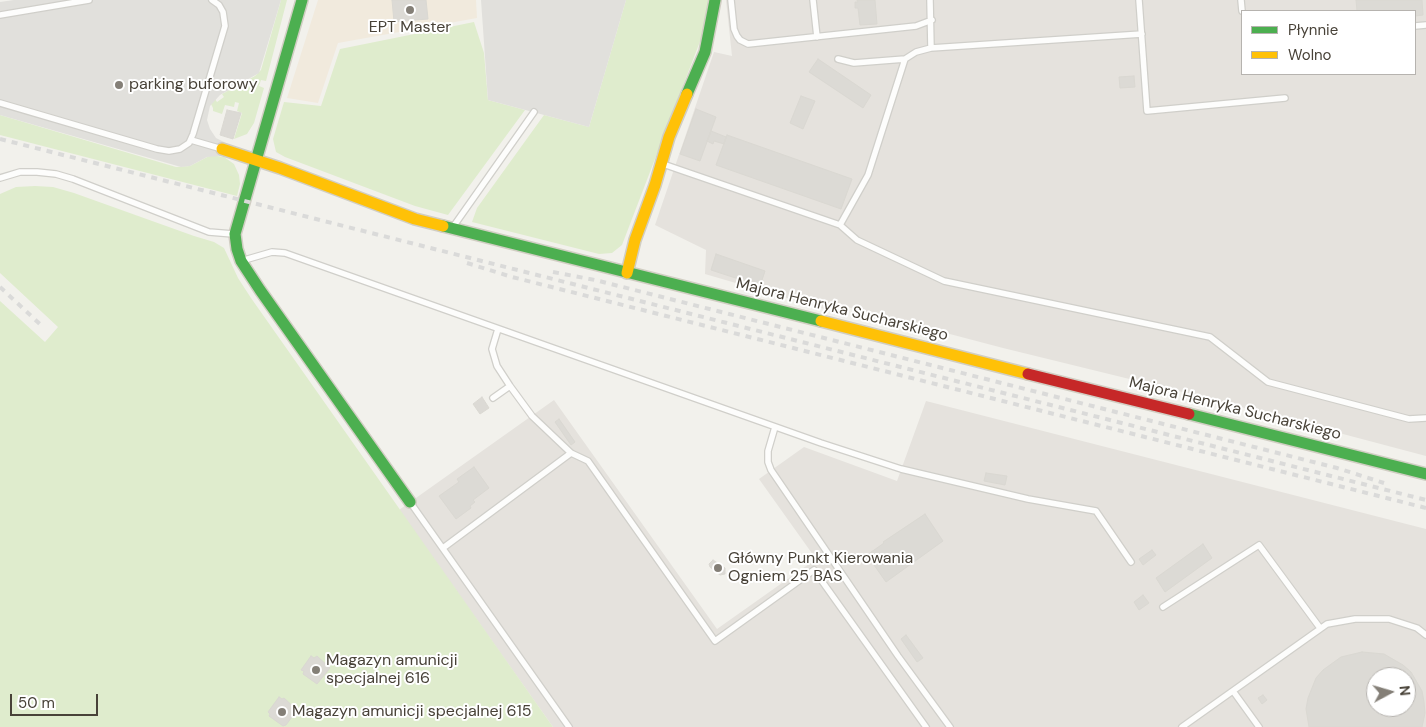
<!DOCTYPE html>
<html>
<head>
<meta charset="utf-8">
<style>
  body { margin:0 }
  #map { position:relative; width:1426px; height:727px; overflow:hidden; background:#f2f1ec; font-family:"DM Sans",sans-serif }
  canvas { display:block }
  .legend { position:absolute; left:1241px; top:10px; width:175px; height:65px; box-sizing:border-box; background:#fff; border:1px solid #b6b3af; margin:0; padding:6px 9px; list-style:none; font-size:15px; color:#484238 }
  .legend li { display:flex; align-items:center; gap:10px; height:25px }
  .legend b { width:25px; border:1px solid #b6b3af }
  .north { position:absolute; left:1366px; top:667px; width:50px; height:50px; box-sizing:border-box; background:#fff; border:1px solid #b6b3af; border-radius:50%; rotate:84deg; font-size:14px; font-weight:700; line-height:20px; text-align:center; color:#484238 }
  .north::after { content:''; display:block; margin:auto; width:18px; height:22px; background:#847f77; clip-path:polygon(50% 0,100% 100%,50% 72%,0 100%) }
  .scale { position:absolute; left:10px; top:694px; width:88px; height:22px; box-sizing:border-box; border:2px solid #484238; border-top:0; padding-left:6px; font-size:15px; line-height:18px; white-space:nowrap; color:#484238; -webkit-text-stroke:4px #fff; paint-order:stroke }
</style>
</head>
<body>
<div id="map">
<canvas width="1426" height="727"></canvas>
<ul class="legend">
<li><b style="height:6px;background:#4caf50"></b>Płynnie</li>
<li><b style="height:6px;background:#ffc107"></b>Wolno</li>
</ul>
<div class="north">N</div>
<div class="scale">50 m</div>
</div>
<script>
const context = document.querySelector('canvas').getContext('2d');
context.lineJoin = 'round';
function fill(path, color) { context.fillStyle = color; context.fill(path, 'evenodd'); }
const shape = rows => new Path2D(rows.map(r => 'M' + r).join(''));
function stroke(path, color, width, dash) { context.strokeStyle = color; context.lineWidth = width; context.lineCap = dash ? 'butt' : 'round'; context.setLineDash(dash || []); context.stroke(path); }
function write(font, color, halo, rows, align = 'center') {
  context.font = font + ' "DM Sans",sans-serif'; context.lineWidth = 4; context.setLineDash([]); context.textBaseline = 'middle'; context.strokeStyle = halo; context.fillStyle = color; for (const [text, x, y, turn = 0] of rows) {
    context.save(); context.translate(x, y); context.rotate((+turn || 0) * Math.PI / 180); context.textAlign = isNaN(turn) ? turn : align; if (halo) context.strokeText(text, 0, 0); context.fillText(text, 0, 0); context.restore();
  }
}
const commercial = shape([
  [318,0,476,0,477,18,338,43,318,103,287,98]
]);
const industrial = shape([
  [726,0,1426,0,1426,456,1207,398,1003,348,832,303,828,310,705,274,706,250,655,225,714,52,732,56],
  [1242,11,1415,11,1415,74,1242,74],
  [554,400,717,629,816,559,759,479,804,447,897,481,926,401,1426,529,1426,727,553,727,399,510],
  [1376,677,1406,677,1406,707,1376,707]
]);
const green = shape([
  [281,0,287,0,266,81,261,80,259,86,264,88,254,123,247,134,234,139,242,113,237,111,239,103,235,102,234,107,225,105,222,114,213,111,213,108,211,104,215,99,217,102,224,97,222,94,255,76,261,70],
  [626,0,710,0,704,31,622,245,612,253,599,254,472,222,477,208,544,115,589,127],
  [474,22,484,53,488,100,525,110,448,215,415,206,285,157,276,152,273,139,284,102,321,106,340,49],
  [0,115,176,167,190,166,211,155,224,157,234,164,239,175,240,184,237,196,0,135],
  [35,186,53,187,74,193,194,236,214,242,224,248,238,278,251,298,553,727,0,727,0,301,45,342,58,327,0,273,0,194,16,187]
]);
const parking = shape([
  [14,0,281,0,259,73,220,95,210,106,207,120,210,129,216,138,224,142,220,156,207,157,190,166,181,167,0,115,0,2],
  [481,0,626,0,589,127,488,100]
]);
const building = shape([
  [392,0,426,0,428,19,394,22,392,0],
  [857,0,875,0,877,24,860,25,858,8,855,8,855,2,858,2,857,0],
  [1356,0,1422,0,1423,15,1415,16,1415,11,1357,11,1356,0],
  [818,59,871,95,863,108,809,72,818,59],
  [1134,76,1135,87,1120,88,1119,77,1134,76],
  [801,96,815,101,803,129,790,123,801,96],
  [696,109,716,117,700,161,680,154,696,109],
  [227,110,241,113,233,139,220,135,227,110],
  [711,131,726,137,724,144,714,141,713,144,707,141,711,131],
  [727,135,852,179,841,209,716,165,727,135],
  [716,254,765,271,760,286,711,270,716,254],
  [482,397,489,408,480,414,473,404,482,397],
  [559,419,575,442,571,445,555,422,559,419],
  [474,467,489,488,473,500,475,502,470,506,471,508,456,519,439,496,459,482,457,479,474,467],
  [986,473,1007,476,1005,485,984,481,986,473],
  [925,514,943,541,886,582,867,555,884,543,883,542,925,514],
  [1203,544,1212,558,1165,592,1156,578,1203,544],
  [1152,550,1156,555,1143,565,1139,559,1152,550],
  [713,560,725,568,725,574,720,575,710,567,709,564,713,560],
  [1143,595,1149,603,1139,610,1134,602,1143,595],
  [906,635,923,658,917,662,901,639,906,635],
  [1362,652,1384,654,1403,665,1411,672,1422,691,1424,702,1425,713,1422,727,1309,727,1306,709,1308,698,1316,678,1323,670,1341,657,1362,652],
  [1376,677,1406,677,1406,707,1376,707,1376,677],
  [311,656,314,658,317,656,330,668,317,684,303,674,304,671,301,670,311,656],
  [1263,695,1267,700,1262,704,1258,698,1263,695],
  [279,697,282,699,284,698,297,710,286,725,283,726,269,716,270,714,268,712,279,697]
]);
const lane = shape([
  [731,0,734,29,737,36,740,40,748,44,916,26,932,20],
  [813,0,817,37],
  [930,0,931,48],
  [1139,0,1147,111,1285,98],
  [1241,0,1242,11],
  [0,15,89,0],
  [1415,26,1426,25],
  [838,59,854,63,905,59],
  [0,103,157,149,169,151,180,149,189,143,193,134,225,26,223,12,219,5,212,0],
  [191,140,222,149],
  [663,164,840,225,868,175,905,59,916,52,931,48,1142,34],
  [0,178,20,172,37,172,56,174,73,179,209,232,233,234],
  [840,225,857,240,944,281,1210,337,1268,382,1409,419,1426,418],
  [453,227,534,112],
  [241,261,272,252,285,253,821,443,901,469,1028,499,1096,511,1131,562],
  [498,329,492,349,497,366,510,386,532,416,571,453,588,461,715,641,814,570,926,727],
  [493,398,510,386],
  [775,427,768,451,768,462,771,470,898,656,950,727],
  [410,502,569,727],
  [443,548,571,453],
  [1163,607,1259,545,1320,628],
  [1233,691,1259,727],
  [1182,727,1327,624,1355,619,1389,619,1417,628,1426,635]
]);
const fast = shape([
  [302,0,235,234,237,249,241,261,260,290,410,502],
  [687,94,705,52,715,0],
  [443,226,821,321],
  [1189,414,1426,474]
]);
const slow = shape([
  [222,149,280,168,415,219,443,226],
  [627,273,635,240,655,185,669,137,687,94],
  [821,321,1028,374]
]);
const jam = shape([
  [1028,374,1189,414]
]);
const rail = shape([
  [0,139,1426,500],
  [467,263,512,277,1426,508],
  [553,272,595,280,1337,468,1384,483],
  [0,287,42,326]
]);
const markers = [
  [410,10,5,"#847f77"],
  [119,85,5,"#847f77"],
  [718,568,5,"#847f77"],
  [316,670,5,"#847f77"],
  [282,712,5,"#847f77"]
];
const poiNames = [
  ["EPT Master",410,28,"center"],
  ["parking buforowy",129,85],
  ["Główny Punkt Kierowania",728,559],
  ["Ogniem 25 BAS",728,577],
  ["Magazyn amunicji",326,661],
  ["specjalnej 616",326,679],
  ["Magazyn amunicji specjalnej 615",292,712]
];
const streetNames = [
  ["Majora Henryka Sucharskiego",842,310,14],
  ["Majora Henryka Sucharskiego",1235,409,14]
];
fill(commercial, '#f1eadd');
fill(industrial, '#e5e2dd');
fill(green, '#dfeccd');
fill(parking, '#e1e0dc');
fill(building, '#dcdad5');
stroke(building, '#dad8d2', 1);
stroke(lane, '#d0cfca', 8);
stroke(fast, '#d1cec3', 14);
stroke(slow, '#d1cec3', 14);
stroke(jam, '#d1cec3', 14);
stroke(lane, '#fdfdfc', 5.5);
stroke(fast, '#4caf50', 11);
stroke(slow, '#ffc107', 11);
stroke(jam, '#c62828', 11);
stroke(rail, '#dadad9', 4, [6, 6]);
for (const [x, y, r, color] of markers) { const dot = new Path2D(); dot.arc(x, y, r, 0, 2 * Math.PI); context.fillStyle = color; context.fill(dot); stroke(dot, '#fff', 2); }
write('16px', '#484238', '#fff', poiNames, 'left');
write('16px', '#484238', '#fff', streetNames);
</script>
</body>
</html>
